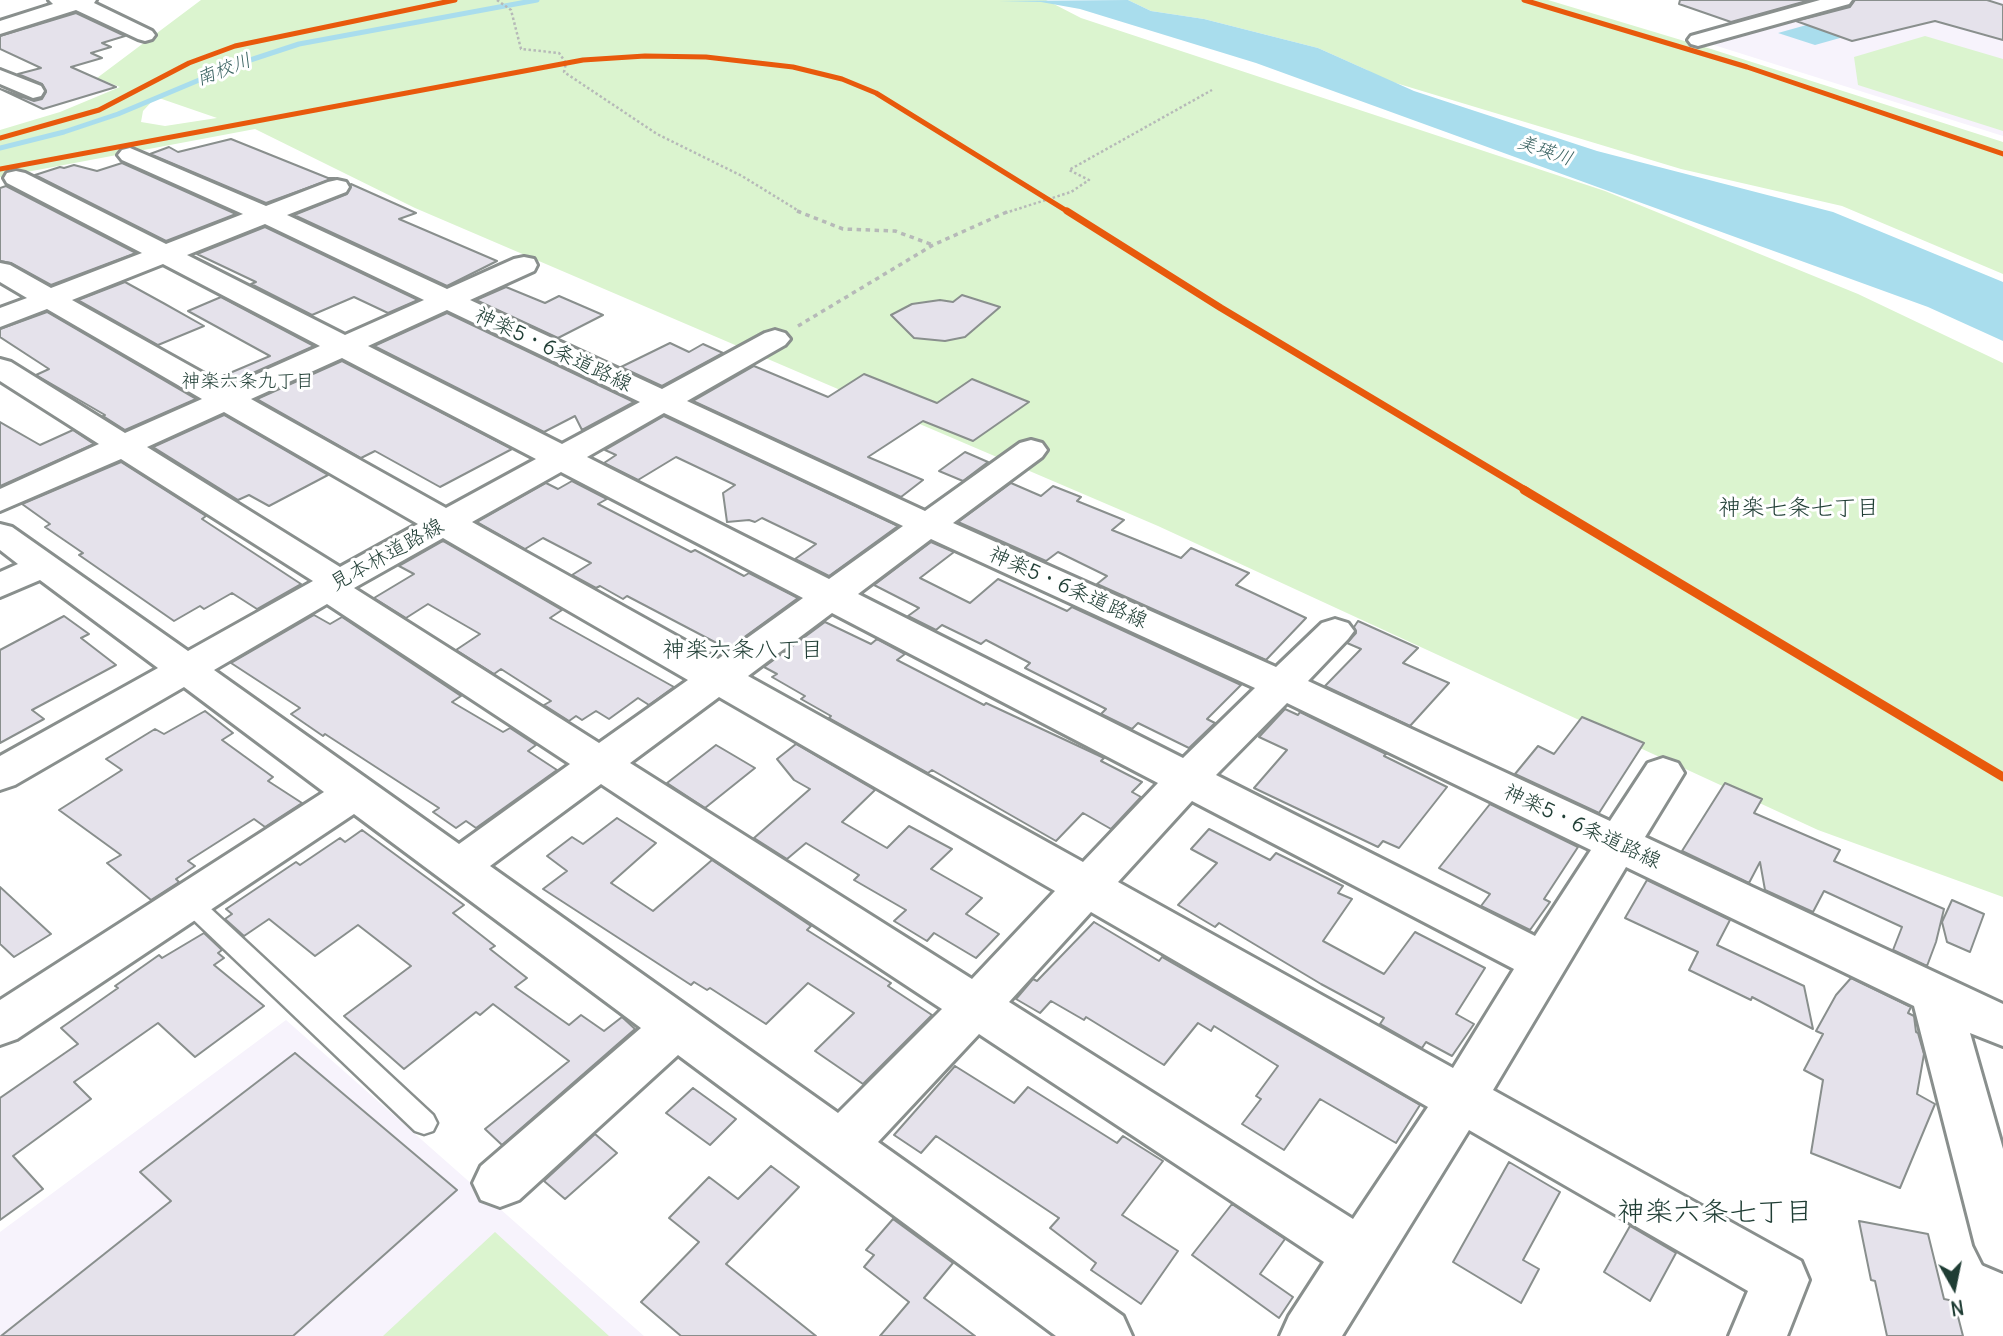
<!DOCTYPE html>
<html>
<head>
<meta charset="utf-8">
<style>
  body { margin:0 }
  #map { position:relative; width:2003px; height:1336px; overflow:hidden; background:#fff; font-family:Delius,sans-serif }
  canvas { display:block }
  .north { position:absolute; left:1919px; top:1252px; width:70px; height:70px; -webkit-text-stroke:5px #fff; paint-order:stroke; rotate:171deg; font-size:19px; font-weight:700; line-height:28px; text-align:center; color:#1f3d34 }
  .north::after { content:''; display:block; margin:auto; width:24px; height:32px; background:#1f3d34; clip-path:polygon(50% 0,100% 100%,50% 72%,0 100%) }
</style>
</head>
<body>
<div id="map">
<canvas width="2003" height="1336"></canvas>
<div class="north">N</div>
</div>
<script>
const context = document.querySelector('canvas').getContext('2d');
context.lineJoin = 'round';
function fill(path, color) { context.fillStyle = color; context.fill(path, 'evenodd'); }
const shape = rows => new Path2D(rows.map(r => 'M' + r).join(''));
function stroke(path, color, width, dash) { context.strokeStyle = color; context.lineWidth = width; context.lineCap = dash ? 'butt' : 'round'; context.setLineDash(dash || []); context.stroke(path); }
function write(font, color, halo, rows, align = 'center') {
  context.font = font + ' Delius,"Klee One",sans-serif'; context.lineWidth = 6; context.setLineDash([]); context.textBaseline = 'middle'; context.strokeStyle = halo; context.fillStyle = color; for (const [text, x, y, turn = 0] of rows) {
    context.save(); context.translate(x, y); context.rotate((+turn || 0) * Math.PI / 180); context.textAlign = isNaN(turn) ? turn : align; if (halo) context.strokeText(text, 0, 0); context.fillText(text, 0, 0); context.restore();
  }
}
const built = shape([
  [1842,0,2003,0,2003,136,1698,40],
  [286,1020,644,1336,0,1336,0,1232]
]);
const green = shape([
  [201,0,1046,0,1081,18,1605,191,1858,294,2003,363,2003,897,1818,830,1158,526,415,208,255,129,0,177,0,130,60,112,120,87,97,78],
  [156,97,217,118,165,126,141,122,143,111],
  [1128,0,1548,0,1711,49,2003,142,2003,274,1842,206,1681,169,1379,78,1367,70,1318,48,1204,19,1151,11],
  [1925,36,2003,59,2003,131,1858,85,1854,57],
  [495,1232,609,1336,383,1336]
]);
const water = shape([
  [1128,0,1151,11,1204,19,1318,48,1414,91,1597,151,1833,212,2003,282,2003,341,1928,307,1256,63,1080,9,1041,2,999,1],
  [1835,17,1872,29,1815,45,1778,33]
]);
const stream = shape([
  [0,148,64,132,118,114,235,65,299,44,537,0]
]);
const building = shape([
  [1680,0,1810,0,1731,22,1679,4,1680,0],
  [1855,0,1987,0,2003,5,2003,40,1935,21,1852,41,1796,21,1850,7,1855,0],
  [76,13,125,36,102,43,111,47,91,53,102,58,71,67,116,87,43,109,0,89,34,101,42,99,46,92,42,84,18,74,41,68,0,49,0,36,76,13],
  [231,139,328,178,335,178,266,203,150,154,169,147,178,152,231,139],
  [122,163,236,214,166,241,35,175,60,167,64,168,74,165,97,171,122,163],
  [351,184,416,213,399,219,497,261,447,286,294,215,347,194,351,184],
  [6,186,136,253,51,285,11,263,0,261,0,188,6,186],
  [265,227,418,300,388,313,354,297,312,315,251,284,256,282,197,254,265,227],
  [125,282,165,304,204,326,158,345,78,300,125,282],
  [506,287,545,303,559,296,603,315,558,338,476,300,506,287],
  [962,295,1000,307,965,337,945,341,914,338,891,315,912,304,940,300,953,302,962,295],
  [221,297,314,346,228,384,218,378,270,356,188,311,221,297],
  [47,312,196,399,125,430,103,416,105,415,36,375,49,369,0,337,0,329,47,312],
  [447,313,634,402,582,430,575,416,544,432,374,346,447,313],
  [670,343,689,352,703,344,723,353,662,386,621,367,670,343],
  [342,361,512,449,440,487,375,451,361,458,257,399,342,361],
  [754,366,828,397,864,374,937,403,972,379,1029,402,973,441,923,421,868,457,923,480,901,497,693,401,754,366],
  [224,415,328,475,269,506,249,495,238,500,153,447,224,415],
  [664,416,898,526,829,576,795,559,816,544,762,518,755,522,749,520,727,522,723,493,735,485,676,457,638,480,604,463,616,455,605,450,664,416],
  [0,422,40,445,73,430,94,444,0,486,0,422],
  [965,452,988,462,963,481,939,471,965,452],
  [121,462,206,516,202,519,301,584,257,609,232,593,204,609,200,606,174,621,79,555,83,553,45,527,50,524,22,504,121,462],
  [572,481,607,499,598,504,691,552,695,550,744,576,749,573,798,598,728,649,627,596,623,599,600,586,596,588,572,575,591,563,543,538,525,549,477,522,546,483,558,489,572,481],
  [1011,483,1041,496,1053,486,1081,497,1077,501,1124,520,1112,530,1181,558,1191,548,1249,573,1236,585,1306,618,1266,660,1097,584,1107,576,1058,552,1046,561,958,522,1011,483],
  [443,541,562,610,550,618,674,687,649,705,638,698,609,719,596,711,582,720,576,716,569,721,544,705,551,701,501,669,494,674,456,650,480,634,428,604,406,618,374,598,414,574,399,566,443,541],
  [931,542,954,552,920,578,970,603,998,579,1067,611,1072,607,1241,685,1207,719,1215,723,1189,748,1138,723,1132,729,1101,714,1106,709,1025,668,1030,663,986,640,981,644,942,625,936,630,908,616,919,608,874,585,931,542],
  [314,615,330,624,342,617,461,696,452,702,503,732,510,728,536,745,528,751,557,770,476,828,466,821,456,828,433,812,439,808,325,734,323,736,291,714,300,708,231,663,314,615],
  [64,616,89,634,81,638,116,665,32,710,44,719,0,743,0,650,64,616],
  [1358,621,1418,648,1403,663,1449,683,1410,726,1325,686,1361,649,1347,643,1356,633,1354,627,1358,621],
  [825,622,871,644,877,639,905,654,897,660,984,705,986,703,1104,758,1101,761,1142,782,1132,792,1141,797,1111,829,1083,813,1056,841,932,770,928,773,829,718,831,716,801,699,805,696,772,677,777,674,764,667,825,622],
  [1285,709,1298,715,1300,712,1386,754,1384,756,1447,787,1399,848,1383,841,1378,847,1254,788,1287,750,1259,737,1285,709],
  [205,711,233,733,222,740,273,777,268,781,302,803,265,827,254,819,188,861,195,866,176,879,179,882,151,900,107,863,121,855,59,810,122,770,106,759,155,729,164,734,205,711],
  [1582,717,1644,743,1599,813,1515,774,1538,746,1554,754,1582,717],
  [796,744,875,790,842,822,887,848,909,826,952,849,931,869,982,898,966,914,999,934,976,958,934,933,927,941,894,921,906,910,854,880,859,875,806,843,787,859,754,838,810,789,794,780,777,759,796,744],
  [716,745,755,768,705,808,667,783,716,745],
  [1725,783,1762,799,1754,813,1840,850,1834,861,1944,909,1936,942,1927,966,1893,950,1902,927,1824,891,1813,912,1765,890,1760,862,1749,883,1682,851,1725,783],
  [1490,804,1578,847,1544,899,1550,902,1530,930,1481,906,1490,894,1439,868,1490,804],
  [617,818,656,843,611,883,653,911,712,860,811,926,807,930,891,983,888,986,932,1015,863,1084,815,1051,854,1013,808,983,766,1024,710,988,707,990,694,982,691,985,543,889,567,871,547,856,572,837,583,844,617,818],
  [1209,829,1270,860,1276,853,1343,886,1338,893,1352,899,1323,941,1384,974,1415,932,1485,968,1456,1014,1474,1024,1452,1056,1426,1042,1422,1048,1380,1024,1384,1018,1321,984,1219,923,1215,927,1178,905,1217,863,1191,849,1209,829],
  [362,830,464,905,453,913,495,946,490,949,527,978,515,987,569,1025,581,1015,604,1031,622,1017,635,1029,502,1145,485,1129,569,1061,493,1004,480,1015,476,1012,404,1069,344,1016,411,966,358,925,315,956,269,919,244,936,225,919,232,914,226,909,296,862,300,865,340,838,345,842,362,830],
  [1647,880,1730,920,1717,945,1804,986,1813,1029,1752,997,1751,1000,1689,970,1698,952,1625,918,1647,880],
  [0,887,51,934,14,957,0,944,0,887],
  [1952,900,1984,914,1970,952,1947,942,1942,922,1952,900],
  [1094,922,1159,961,1162,957,1420,1105,1396,1143,1320,1099,1284,1150,1242,1124,1261,1099,1256,1096,1278,1066,1214,1026,1211,1031,1198,1023,1164,1065,1086,1017,1084,1020,1051,1001,1040,1013,1016,999,1033,979,1037,981,1094,922],
  [204,933,222,950,218,953,224,958,214,965,264,1006,195,1057,158,1023,74,1082,91,1099,13,1156,43,1189,0,1220,0,1098,78,1044,61,1028,118,988,115,986,159,955,162,958,204,933],
  [1851,978,1911,1007,1908,1013,1914,1016,1916,1032,1918,1033,1924,1054,1917,1094,1935,1104,1900,1188,1811,1153,1823,1080,1804,1070,1823,1034,1816,1031,1836,995,1851,978],
  [295,1053,457,1190,293,1336,1,1336,171,1201,140,1172,295,1053],
  [955,1066,1014,1103,1028,1087,1117,1143,1123,1136,1163,1161,1122,1215,1178,1251,1141,1304,1091,1270,1096,1263,1050,1228,1059,1218,936,1136,921,1153,894,1135,955,1066],
  [693,1088,736,1119,710,1145,666,1113,693,1088],
  [595,1134,617,1153,565,1199,544,1181,595,1134],
  [1509,1162,1560,1192,1523,1260,1539,1269,1521,1303,1453,1262,1509,1162],
  [771,1166,799,1187,726,1264,816,1336,681,1336,641,1302,699,1242,669,1218,709,1177,738,1199,771,1166],
  [1232,1204,1285,1239,1260,1274,1293,1297,1279,1318,1192,1255,1232,1204],
  [893,1219,953,1263,924,1298,975,1336,880,1336,909,1302,864,1267,874,1255,866,1250,893,1219],
  [1859,1221,1928,1234,1944,1299,1954,1301,1963,1336,1887,1336,1875,1281,1871,1280,1859,1221],
  [1630,1226,1676,1253,1650,1301,1604,1272,1630,1226]
]);
const pathFar1 = shape([
  [497,0,511,10,521,49,559,53,566,63,564,72,657,134,742,176,802,213],
  [1005,213,1071,192,1089,180,1069,170,1212,90]
]);
const path = shape([
  [797,211,843,229,895,231,933,245],
  [798,326,933,245,1009,211]
]);
const service = shape([
  [188,892,196,895,433,1115,437,1123,433,1131,424,1134,415,1131,180,907,177,901,180,895,188,892]
]);
const minor = shape([
  [49,0,96,0,94,3,152,31,155,35,152,39,145,41,138,39,76,10,0,34,0,21,53,4,49,0],
  [1820,0,1852,0,1849,4,1698,46,1691,44,1688,40,1691,36,1820,0],
  [0,70,41,86,44,91,41,96,33,98,0,84,0,70],
  [130,148,266,206,328,182,337,180,346,182,349,187,346,192,287,215,447,289,514,259,524,257,534,259,537,265,534,271,470,300,662,389,765,333,775,330,785,333,790,339,785,345,687,401,925,511,1020,443,1031,440,1042,443,1047,450,1042,457,953,523,1276,667,1322,623,1335,619,1348,623,1354,631,1348,639,1308,681,1610,821,1648,763,1663,758,1678,763,1684,773,1645,837,2003,1004,2003,1046,1970,1033,2003,1149,2003,1271,1984,1263,1975,1245,1914,1006,1626,867,1493,1090,1801,1261,1809,1280,1787,1336,1729,1336,1748,1291,1469,1130,1342,1336,1280,1336,1289,1316,1324,1262,979,1034,878,1142,1123,1316,1132,1336,1056,1336,678,1055,519,1200,500,1207,481,1200,473,1183,481,1166,641,1028,354,814,17,1039,0,1045,0,1000,324,792,184,687,15,785,0,790,0,756,158,668,40,580,0,597,0,572,18,564,0,550,0,524,12,527,188,651,313,581,121,459,0,511,0,489,99,444,0,381,0,359,11,362,125,433,202,399,47,309,0,327,0,308,27,298,0,282,0,263,10,265,51,288,142,253,7,183,4,178,7,173,16,171,25,173,166,244,243,214,122,160,118,155,122,150,130,148],
  [265,224,424,300,345,335,187,255,265,224],
  [163,264,320,346,228,387,72,300,163,264],
  [447,310,640,402,562,444,368,346,447,310],
  [342,358,536,459,446,508,251,399,342,358],
  [224,412,418,524,340,567,147,447,224,412],
  [664,413,903,526,829,579,587,457,664,413],
  [561,472,803,598,718,659,472,522,561,472],
  [443,538,688,680,599,743,354,588,443,538],
  [931,539,1255,688,1183,758,858,594,931,539],
  [327,604,570,764,459,844,214,670,327,604],
  [832,613,1158,783,1083,862,748,676,832,613],
  [719,697,1055,891,972,979,630,763,719,697],
  [1287,703,1591,850,1535,936,1216,775,1287,703],
  [601,784,942,1009,838,1113,490,866,601,784],
  [1192,801,1514,969,1453,1068,1118,882,1192,801],
  [1091,912,1428,1107,1353,1219,1009,1002,1091,912]
]);
const cyclewayFar2 = shape([
  [1524,0,1747,67,2003,154],
  [0,138,99,110,189,63,235,46,455,0],
  [0,169,583,60,645,56,706,57,793,67,842,79,876,93,1070,213]
]);
const cyclewayFar1 = shape([
  [1067,211,1221,308,1527,491]
]);
const cycleway = shape([
  [1524,490,2003,777]
]);
const farWaternames = [
  ["南校川",224,70,-21],
  ["美瑛川",1545,151,19]
];
const farNeighbourhoodnames = [
  ["神楽六条九丁目",248,382]
];
const streetNames = [
  ["神楽5・6条道路線",553,350,25],
  ["見本林道路線",387,555,-29],
  ["神楽5・6条道路線",1068,588,24],
  ["神楽5・6条道路線",1582,827,25]
];
const neighbourhoodNames = [
  ["神楽七条七丁目",1799,508],
  ["神楽六条八丁目",743,650]
];
const nearNeighbourhoodnames = [
  ["神楽六条七丁目",1715,1213]
];
fill(built, '#f7f3fc');
fill(green, '#dbf4cf');
fill(water, '#a9dded');
stroke(stream, '#a9dded', 5);
fill(building, '#e5e2eb');
stroke(building, '#898f8d', 2);
stroke(service, '#898f8d', 5);
stroke(minor, '#898f8d', 6);
stroke(pathFar1, '#b6b9b8', 2.5, [2.5, 2.5]);
stroke(path, '#b6b9b8', 3.5, [4.5, 4.5]);
fill(service, '#fff');
fill(minor, '#fff');
stroke(cyclewayFar2, '#e8590c', 5);
stroke(cyclewayFar1, '#e8590c', 7);
stroke(cycleway, '#e8590c', 9);
write('italic 19px', '#386160', '#fff', farWaternames);
write('19px', '#1f3d34', '#fff', farNeighbourhoodnames);
write('21px', '#1f3d34', '#fff', streetNames);
write('23px', '#1f3d34', '#fff', neighbourhoodNames);
write('28px', '#1f3d34', '#fff', nearNeighbourhoodnames);
</script>
</body>
</html>
